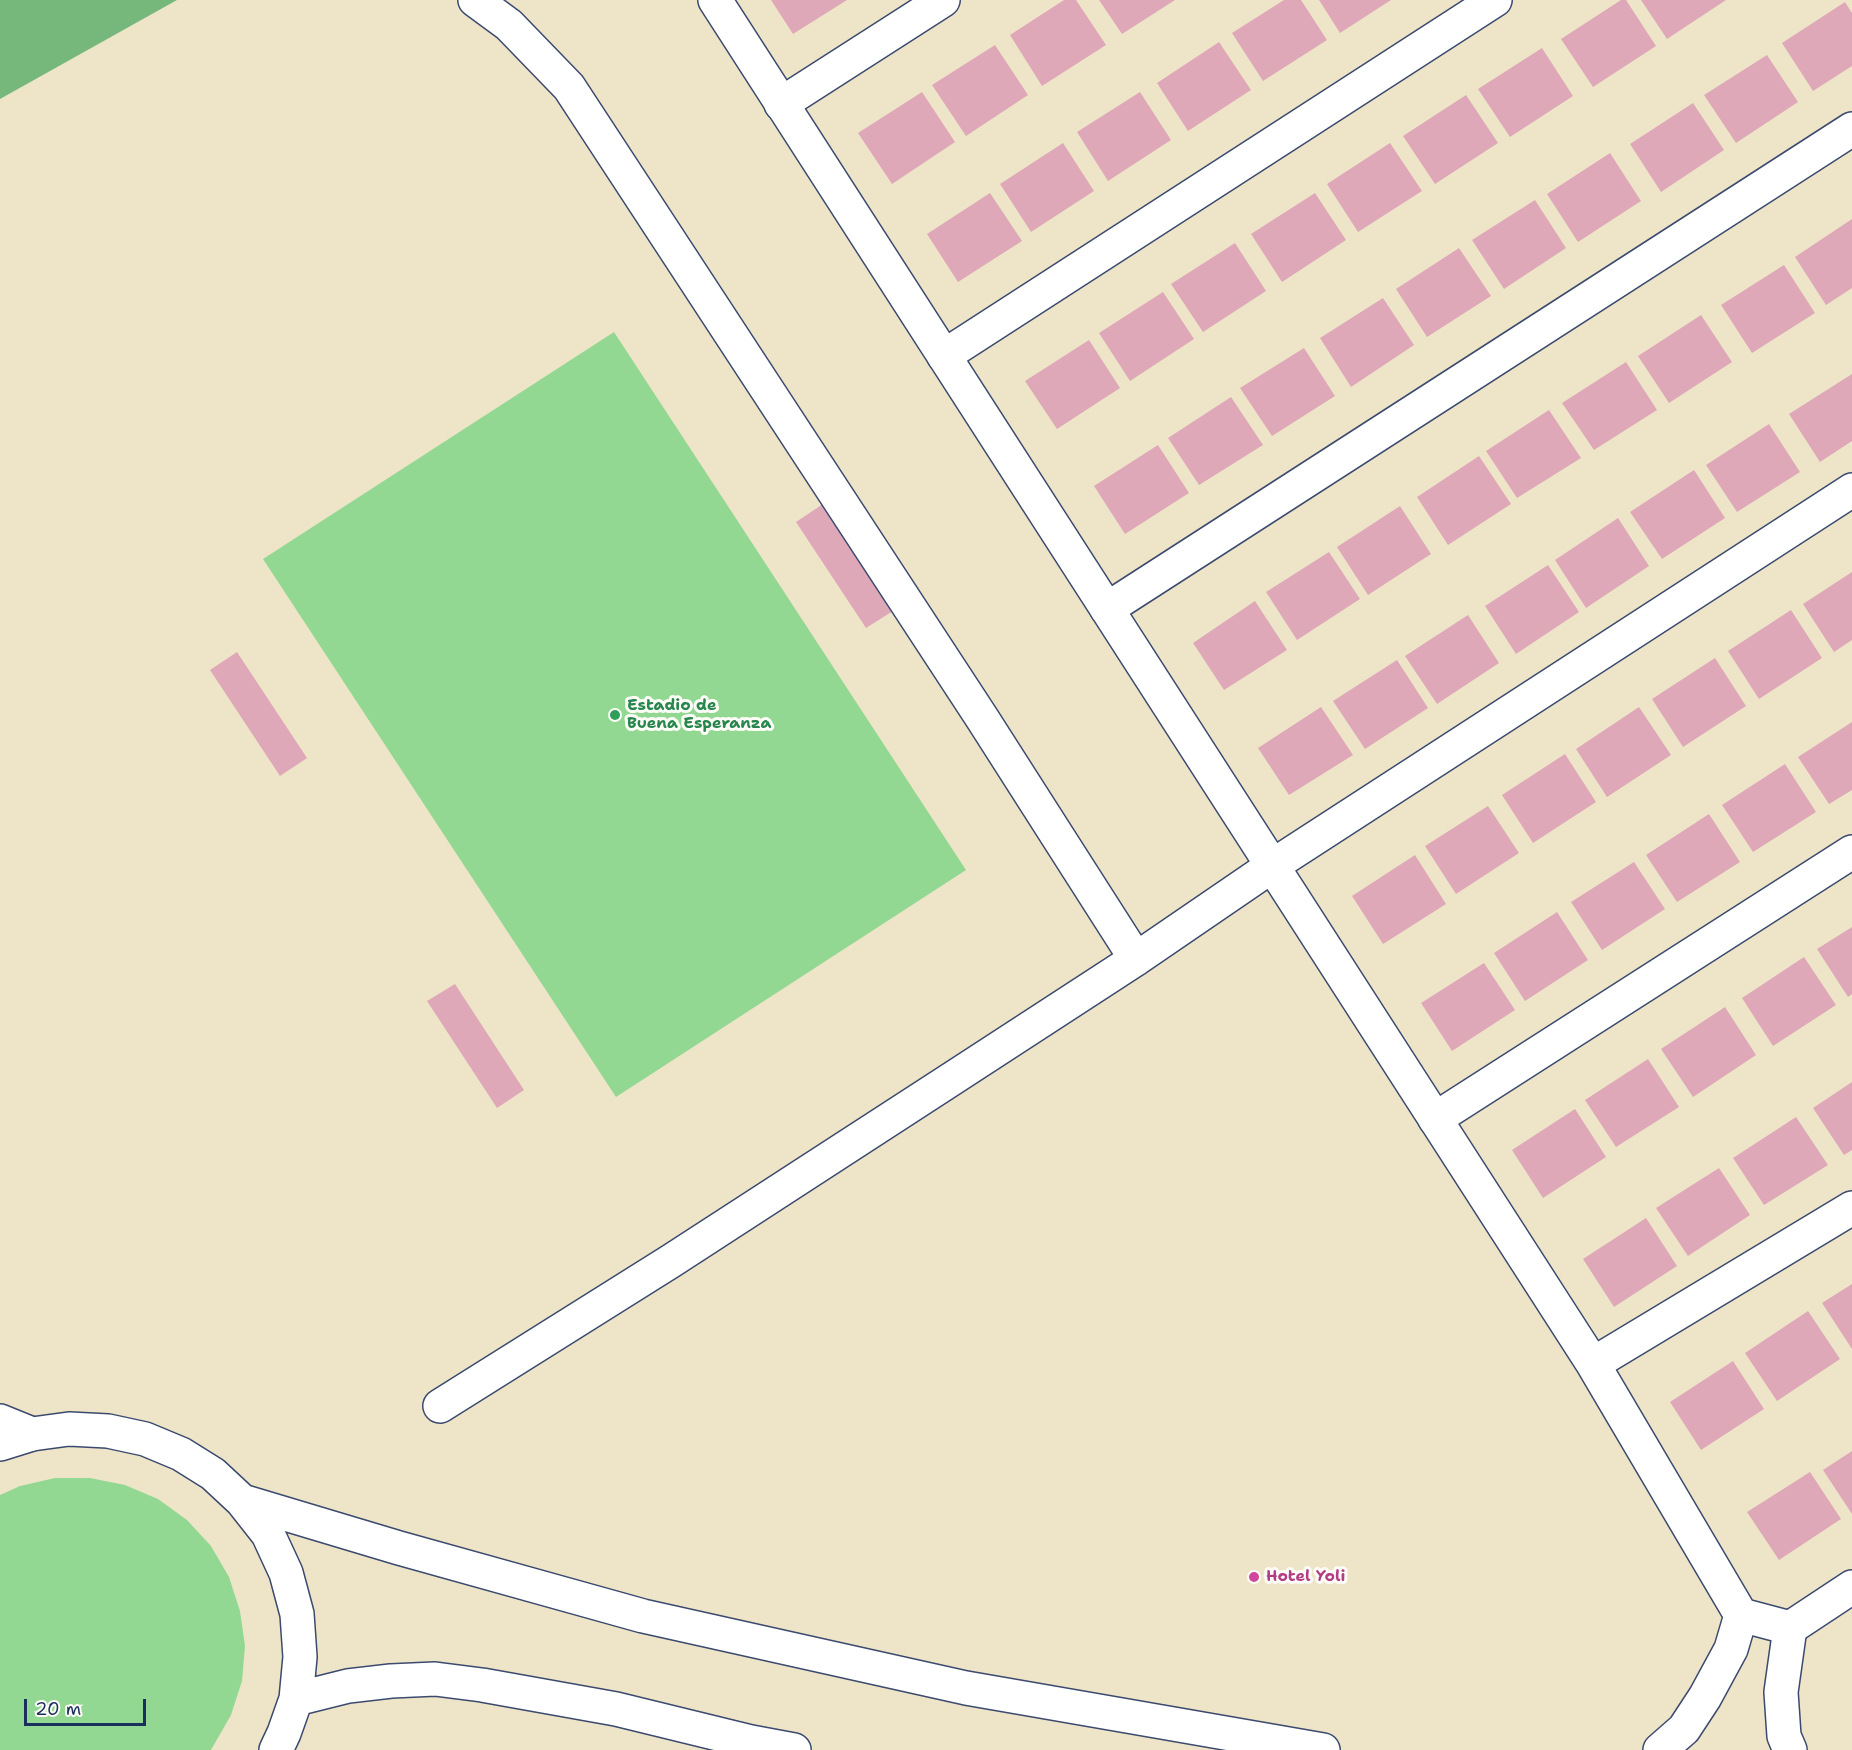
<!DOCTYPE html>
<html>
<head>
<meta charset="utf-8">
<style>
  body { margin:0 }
  #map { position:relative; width:1852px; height:1750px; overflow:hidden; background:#eee5c8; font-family:"Shantell Sans",sans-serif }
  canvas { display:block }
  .scale { position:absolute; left:24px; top:1699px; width:122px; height:27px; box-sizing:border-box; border:3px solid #1b2f5e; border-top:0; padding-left:8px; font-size:18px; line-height:21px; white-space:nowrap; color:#1b2f5e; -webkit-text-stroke:4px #fdfcf7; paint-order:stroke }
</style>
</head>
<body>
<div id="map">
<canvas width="1852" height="1750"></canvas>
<div class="scale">20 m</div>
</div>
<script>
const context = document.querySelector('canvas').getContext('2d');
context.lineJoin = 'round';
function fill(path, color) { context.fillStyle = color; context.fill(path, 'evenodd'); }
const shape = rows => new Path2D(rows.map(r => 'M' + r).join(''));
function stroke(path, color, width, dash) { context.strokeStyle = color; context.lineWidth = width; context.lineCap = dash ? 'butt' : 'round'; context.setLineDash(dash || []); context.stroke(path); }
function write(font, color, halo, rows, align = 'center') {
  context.font = font + ' "Shantell Sans",sans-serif'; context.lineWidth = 6; context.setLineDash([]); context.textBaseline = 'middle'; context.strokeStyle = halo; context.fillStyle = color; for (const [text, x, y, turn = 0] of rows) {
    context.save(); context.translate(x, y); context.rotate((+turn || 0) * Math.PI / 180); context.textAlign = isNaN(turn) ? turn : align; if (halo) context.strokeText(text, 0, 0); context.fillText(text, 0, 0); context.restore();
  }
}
const green = shape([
  [614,332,966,870,616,1097,263,559],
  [55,1478,90,1478,125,1485,158,1499,187,1520,211,1546,229,1577,240,1611,245,1646,242,1681,231,1715,211,1750,0,1750,0,1495,20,1486]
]);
const forest = shape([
  [0,0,177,0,0,99]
]);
const building = shape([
  [771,0,847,0,793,34],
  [1064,0,1076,0,1106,45,1042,86,1010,35],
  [1099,0,1175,0,1122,34],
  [1284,0,1301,0,1327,40,1263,81,1232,33],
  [1319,0,1391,0,1340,33],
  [1621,0,1626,0,1656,46,1593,87,1561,39],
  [1641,0,1726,0,1667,39],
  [1845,2,1852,13,1852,66,1813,91,1782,43],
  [1219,42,1251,90,1188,131,1157,83],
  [995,45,1028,95,966,136,932,85],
  [1542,48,1573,96,1510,137,1478,89],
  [1767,55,1798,102,1736,143,1704,95],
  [922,92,955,142,892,184,858,133],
  [1140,92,1171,140,1108,181,1077,132],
  [1466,95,1498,143,1435,184,1403,136],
  [1693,103,1724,150,1661,192,1630,144],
  [1063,143,1094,191,1031,232,1000,184],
  [1390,143,1422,191,1358,232,1327,184],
  [1610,153,1641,201,1578,242,1547,194],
  [990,193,1022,241,958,282,927,234],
  [1315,193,1346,240,1282,282,1251,234],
  [1535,200,1566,248,1504,289,1472,240],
  [1852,219,1852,288,1826,305,1795,257],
  [1235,243,1266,291,1203,332,1171,284],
  [1459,248,1491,296,1427,337,1396,289],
  [1784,265,1815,313,1752,353,1721,305],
  [1163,292,1194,339,1130,381,1099,333],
  [1383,298,1414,345,1351,387,1320,338],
  [1701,315,1732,362,1669,403,1638,356],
  [1089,340,1120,388,1057,429,1025,381],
  [1304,348,1335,396,1272,436,1240,388],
  [1626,362,1657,410,1594,450,1562,403],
  [1852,374,1852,441,1820,462,1789,414],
  [1231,397,1263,445,1199,485,1168,438],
  [1549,410,1581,458,1517,498,1486,451],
  [1769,424,1800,472,1737,512,1706,465],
  [1158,445,1189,493,1125,534,1094,486],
  [1479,456,1511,504,1448,545,1417,497],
  [1694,470,1725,518,1662,559,1630,512],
  [823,504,893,611,866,628,796,522],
  [1400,506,1431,554,1368,595,1337,547],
  [1618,518,1649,566,1586,608,1555,560],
  [1329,552,1360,599,1297,640,1266,592],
  [1548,565,1579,612,1516,654,1485,606],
  [1852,572,1852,640,1834,652,1803,604],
  [1255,601,1287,650,1224,690,1193,643],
  [1791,610,1822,658,1759,699,1728,651],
  [1468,615,1499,663,1437,704,1405,656],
  [237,652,307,758,280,776,210,670],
  [1715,658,1746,706,1683,747,1652,699],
  [1397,660,1428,708,1365,749,1333,701],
  [1321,707,1353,755,1289,795,1258,748],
  [1639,707,1671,755,1607,797,1576,749],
  [1852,722,1852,790,1829,804,1798,757],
  [1565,754,1596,802,1533,843,1502,795],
  [1785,764,1816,812,1753,852,1722,805],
  [1488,806,1519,853,1456,894,1425,846],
  [1709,814,1740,862,1677,902,1646,855],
  [1415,855,1446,904,1383,944,1352,896],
  [1634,862,1665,909,1602,950,1571,902],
  [1557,912,1588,960,1525,1001,1494,953],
  [1852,927,1852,994,1848,997,1817,949],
  [1804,957,1836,1005,1773,1046,1742,998],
  [1484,963,1515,1010,1452,1051,1421,1003],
  [455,984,524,1090,497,1108,427,1001],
  [1725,1007,1756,1055,1693,1097,1661,1049],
  [1648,1059,1679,1107,1616,1147,1585,1100],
  [1852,1082,1852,1150,1844,1155,1813,1108],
  [1575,1109,1606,1157,1543,1198,1512,1150],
  [1796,1117,1828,1165,1764,1205,1733,1158],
  [1719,1168,1750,1215,1688,1256,1656,1208],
  [1646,1218,1677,1266,1614,1307,1583,1259],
  [1852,1284,1852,1349,1822,1303],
  [1808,1311,1840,1359,1777,1401,1745,1353],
  [1733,1361,1764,1409,1701,1450,1670,1402],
  [1852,1451,1852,1514,1823,1470],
  [1810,1472,1841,1519,1779,1560,1747,1512]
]);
const street = shape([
  [475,0,509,25,569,87,982,718,1136,959],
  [781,104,943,0],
  [944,356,1495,0],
  [1107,609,1852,129],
  [1435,1119,1852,852],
  [440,1406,671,1261,950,1080,1136,959,1272,866,1852,490],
  [1790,1628,1852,1587]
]);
const secondary = shape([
  [715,0,1593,1364,1741,1615,1790,1628,1781,1692,1784,1736,1790,1750],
  [1593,1364,1852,1208],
  [1660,1750,1684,1729,1705,1697,1731,1649,1741,1615]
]);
const primary = shape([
  [0,1421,32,1434]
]);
const highway = shape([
  [0,1444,32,1434,69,1429,108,1431,145,1439,181,1454,213,1474,242,1501,268,1534,286,1573,297,1614,300,1657,296,1699,284,1733,276,1750],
  [242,1501,399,1548,643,1616,966,1688,1323,1750],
  [296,1699,348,1686,391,1681,435,1679,482,1685,616,1709,751,1742,794,1750]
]);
const markers = [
  [615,715,6,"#2e9e5b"],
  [1254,1577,6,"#d1479c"]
];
const leisureNames = [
  ["Estadio de",627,706],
  ["Buena Esperanza",627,724]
];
const hotelNames = [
  ["Hotel Yoli",1266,1577]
];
fill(green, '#93d892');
fill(forest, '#76b87c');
fill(building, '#dea8b8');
stroke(street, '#3b4a6e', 36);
stroke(secondary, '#3b4a6e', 36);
stroke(primary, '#3b4a6e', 36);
stroke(highway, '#3b4a6e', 36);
stroke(street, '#fff', 33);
stroke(secondary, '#fff', 33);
stroke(primary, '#fff', 33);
stroke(highway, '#fff', 33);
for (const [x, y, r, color] of markers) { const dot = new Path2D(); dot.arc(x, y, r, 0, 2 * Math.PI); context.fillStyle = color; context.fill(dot); stroke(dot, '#fdfcf7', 2); }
write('bold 16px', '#27864d', '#fdfcf7', leisureNames, 'left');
write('bold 16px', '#b23c85', '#fdfcf7', hotelNames, 'left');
</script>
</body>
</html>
